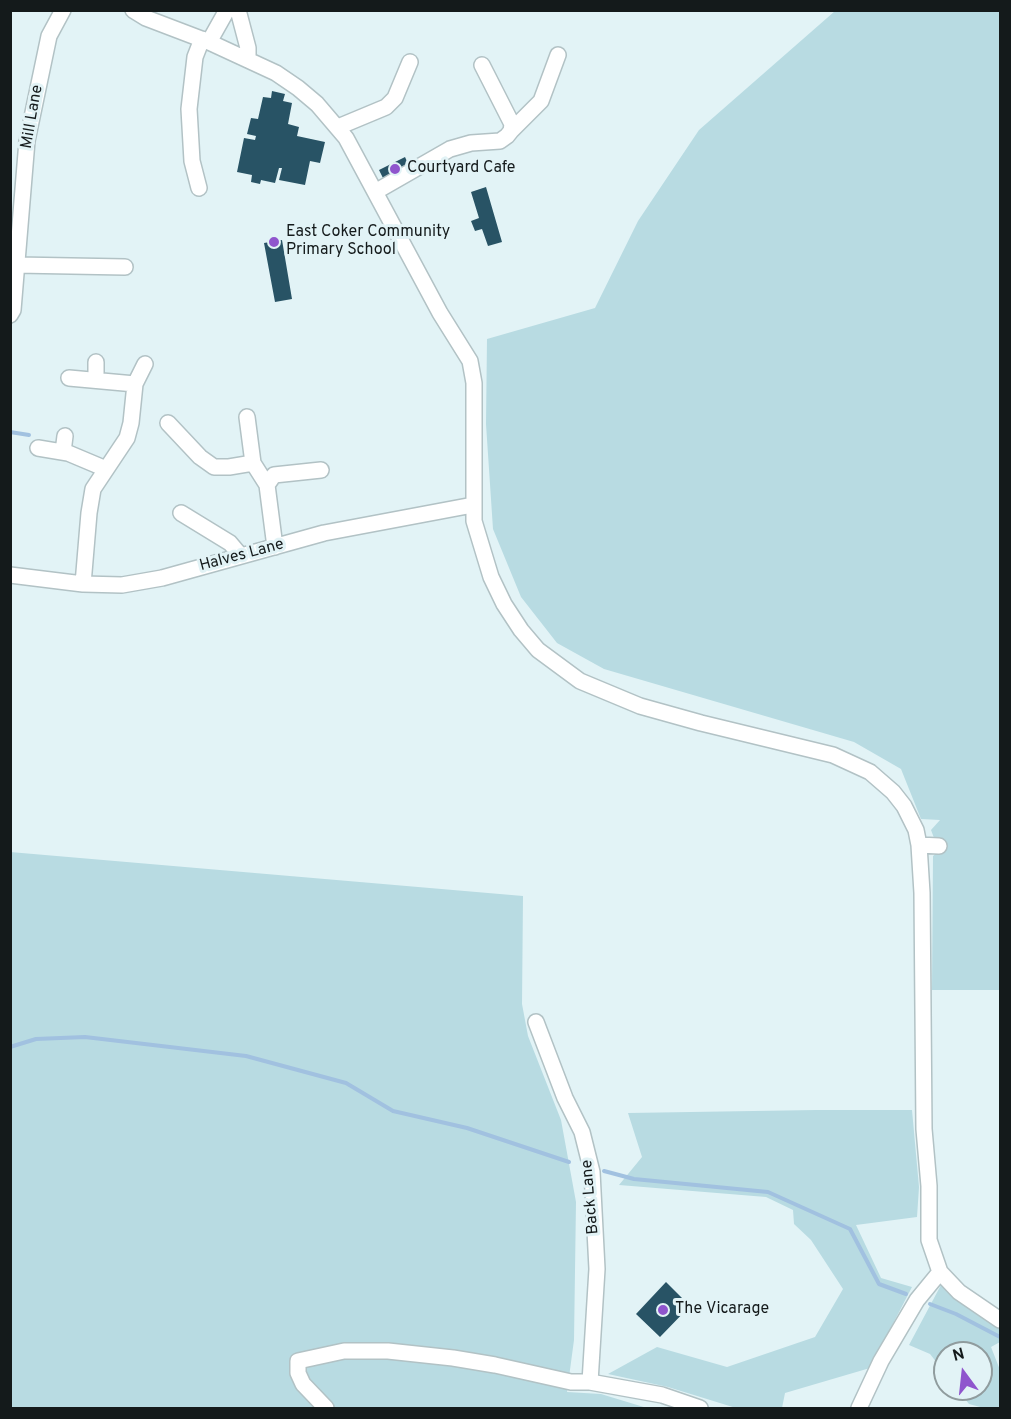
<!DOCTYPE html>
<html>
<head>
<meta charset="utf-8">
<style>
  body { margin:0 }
  #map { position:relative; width:1011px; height:1419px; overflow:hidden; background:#e2f3f6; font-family:Overpass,sans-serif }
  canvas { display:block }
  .frame { position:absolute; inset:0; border:12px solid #141a1b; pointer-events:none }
  .north { position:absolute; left:933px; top:1341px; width:60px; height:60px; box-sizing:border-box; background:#e2f3f6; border:2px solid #909c9e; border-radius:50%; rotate:345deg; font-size:16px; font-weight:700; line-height:24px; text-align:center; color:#141a1b }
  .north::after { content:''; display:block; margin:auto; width:21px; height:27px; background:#8f55cd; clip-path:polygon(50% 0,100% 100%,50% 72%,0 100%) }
</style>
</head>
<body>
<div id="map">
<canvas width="1011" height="1419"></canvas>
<div class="frame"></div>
<div class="north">N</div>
</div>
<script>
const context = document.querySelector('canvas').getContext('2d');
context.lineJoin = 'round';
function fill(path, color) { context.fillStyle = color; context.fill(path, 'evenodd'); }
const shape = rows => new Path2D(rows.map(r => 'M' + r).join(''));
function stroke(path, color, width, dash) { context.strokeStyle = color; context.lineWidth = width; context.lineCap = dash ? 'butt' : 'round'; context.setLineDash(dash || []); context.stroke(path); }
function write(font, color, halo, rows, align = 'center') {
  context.font = font + ' Overpass,sans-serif'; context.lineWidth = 6; context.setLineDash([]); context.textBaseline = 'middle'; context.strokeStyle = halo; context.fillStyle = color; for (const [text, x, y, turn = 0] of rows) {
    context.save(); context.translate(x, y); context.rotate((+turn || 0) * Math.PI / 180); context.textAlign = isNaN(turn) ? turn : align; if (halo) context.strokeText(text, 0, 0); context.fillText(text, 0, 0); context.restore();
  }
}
const green = shape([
  [835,11,1000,11,1000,990,932,990,933,856,939,851,931,830,940,820,921,819,901,769,854,742,604,669,557,643,521,597,493,529,486,424,487,339,595,308,638,221,699,130],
  [10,852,523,896,522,1004,528,1036,561,1120,576,1202,574,1340,567,1392,601,1394,647,1408,11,1408],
  [816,1110,912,1110,919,1187,917,1217,856,1225,881,1278,912,1287,870,1368,785,1393,782,1408,736,1408,668,1387,608,1374,657,1347,727,1367,815,1337,843,1289,811,1240,794,1224,793,1210,766,1197,619,1185,642,1157,628,1113],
  [941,1285,967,1307,1000,1326,1000,1342,991,1347,1000,1370,1000,1408,984,1408,969,1404,957,1389,981,1389,981,1353,945,1353,945,1373,930,1354,909,1345]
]);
const stream = shape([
  [10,432,29,435],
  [10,1047,36,1039,85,1037,246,1056,346,1083,393,1111,467,1128,569,1162],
  [604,1171,634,1179,768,1192,850,1229,879,1284,906,1294],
  [930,1304,956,1314,1000,1337]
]);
const building = shape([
  [272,91,285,94,283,101,292,103,288,124,299,127,297,136,325,142,320,163,310,161,305,185,279,180,282,168,279,168,275,183,261,180,260,184,251,182,252,175,237,172,244,138,255,140,256,136,247,134,251,118,258,119,263,97,271,98],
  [405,157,410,168,384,180,379,170],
  [486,187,502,242,488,246,482,229,475,231,471,221,479,218,471,192],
  [282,240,292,299,275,302,264,243],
  [666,1282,690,1306,660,1337,636,1314]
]);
const minor = shape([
  [133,10,146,18,209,42,276,73,298,88,317,104,346,138,440,313,470,361,474,383,474,521,491,577,504,604,521,630,538,650,580,681,640,706,701,723,833,755,870,772,893,792,904,806,916,830,919,845,922,893,924,1129,929,1186,929,1240,940,1272,959,1292,1000,1320],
  [238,10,248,48,248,60],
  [209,42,227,10],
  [338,127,386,107,395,98,410,62],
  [511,131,541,101,558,55],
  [199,188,192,161,189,109,195,57,202,39],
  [375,192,450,149,471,143,500,141,507,136,511,131,512,124,482,65],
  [17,265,125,267],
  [10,315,13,310,27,141,49,36,63,10],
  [96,362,96,379],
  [69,378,135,384],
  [247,417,253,463,267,485],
  [168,423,200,457,214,467,229,467,253,463],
  [38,448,68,453,106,469],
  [63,452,65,436],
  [181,513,230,543,241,556],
  [275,547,267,485,274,475,321,470],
  [10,575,83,584,122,585,162,578,324,533,473,505],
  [83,584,89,513,93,489,127,438,131,423,135,384,145,364],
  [919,845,939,846],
  [536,1022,565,1098,582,1132,592,1172,597,1269,590,1382],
  [326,1408,303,1384,298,1373,298,1361,344,1351,388,1351,453,1358,495,1365,571,1382,590,1382,662,1395,700,1408],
  [859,1408,881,1361,917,1300,940,1272]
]);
const markers = [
  [395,169,6,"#8f55cd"],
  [274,242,6,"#8f55cd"],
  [663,1310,6,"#8f55cd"]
];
const streetNames = [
  ["Mill Lane",33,117,-80],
  ["Halves Lane",242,556,-15],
  ["Back Lane",591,1197,-95]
];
const poiNames = [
  ["Courtyard Cafe",407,169],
  ["East Coker Community",286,233],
  ["Primary School",286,251],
  ["The Vicarage",675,1310]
];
fill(green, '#b8dbe2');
stroke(stream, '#a1c1e0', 4);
fill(building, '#285365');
stroke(minor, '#b2c2c5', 18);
stroke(minor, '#fff', 15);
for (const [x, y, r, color] of markers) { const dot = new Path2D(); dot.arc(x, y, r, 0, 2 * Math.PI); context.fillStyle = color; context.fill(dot); stroke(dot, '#e2f3f6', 2); }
write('16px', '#141a1b', '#e2f3f6', streetNames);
write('16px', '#141a1b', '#e2f3f6', poiNames, 'left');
</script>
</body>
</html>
